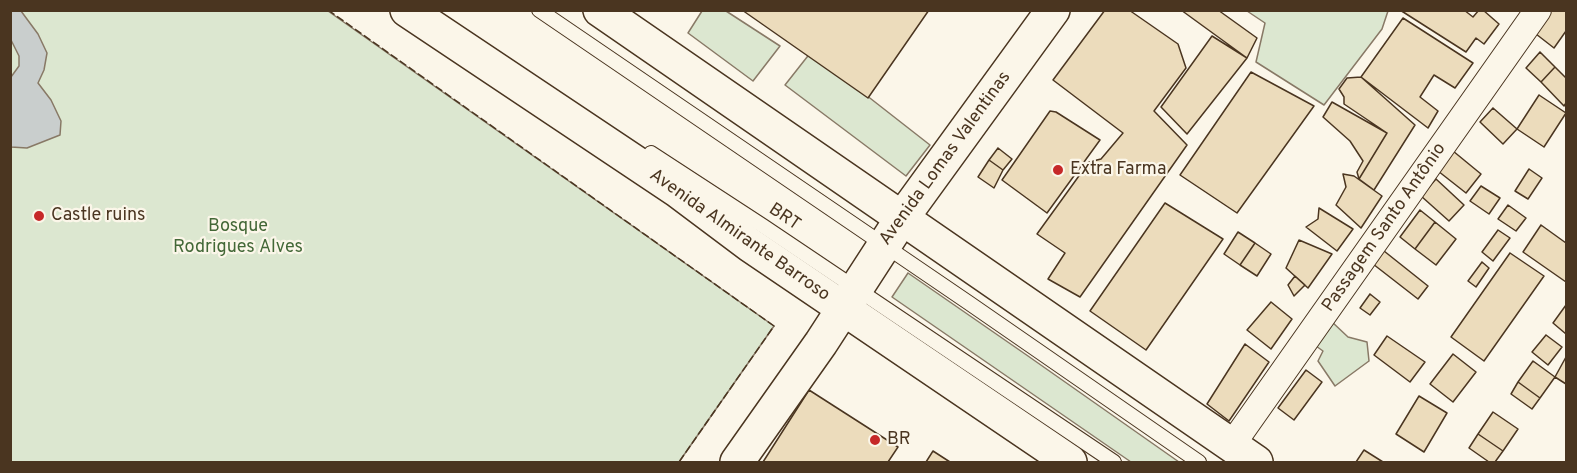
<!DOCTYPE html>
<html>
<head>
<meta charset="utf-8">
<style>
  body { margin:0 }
  #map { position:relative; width:1577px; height:473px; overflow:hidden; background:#fbf6e9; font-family:Overpass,sans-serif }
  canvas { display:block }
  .frame { position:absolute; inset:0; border:12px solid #4a3520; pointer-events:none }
</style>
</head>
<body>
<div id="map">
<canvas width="1577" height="473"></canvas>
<div class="frame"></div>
</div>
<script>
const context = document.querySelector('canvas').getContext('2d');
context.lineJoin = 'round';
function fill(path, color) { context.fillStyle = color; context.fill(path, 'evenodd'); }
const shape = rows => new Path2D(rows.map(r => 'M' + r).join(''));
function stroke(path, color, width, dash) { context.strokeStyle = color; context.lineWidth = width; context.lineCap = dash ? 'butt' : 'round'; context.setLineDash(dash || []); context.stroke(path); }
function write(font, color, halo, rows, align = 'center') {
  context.font = font + ' Overpass,sans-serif'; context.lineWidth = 4.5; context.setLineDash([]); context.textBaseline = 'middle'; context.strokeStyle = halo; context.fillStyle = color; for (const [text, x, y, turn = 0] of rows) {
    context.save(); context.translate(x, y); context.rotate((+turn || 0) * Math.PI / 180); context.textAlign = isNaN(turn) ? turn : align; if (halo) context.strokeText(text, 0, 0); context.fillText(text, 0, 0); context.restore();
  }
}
const green = shape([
  [11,11,328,11,774,326,679,462,11,462,11,11],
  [702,11,726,11,780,46,753,81,688,33,702,11],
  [1247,11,1388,11,1382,29,1324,105,1256,62,1265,23,1247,11],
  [811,52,930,145,906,176,785,85,811,52],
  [908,273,1028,356,1179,462,1131,462,892,297,908,273],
  [1331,321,1348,337,1367,342,1369,361,1335,386,1318,361,1323,351,1316,346,1331,321]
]);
const water = shape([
  [11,10,21,11,38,34,47,53,44,70,38,83,51,100,61,121,60,135,27,148,11,147,11,77,19,66,19,56,11,40,11,10]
]);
const building = shape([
  [742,10,929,10,868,98,742,10],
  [1105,10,1129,10,1178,44,1186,68,1154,111,1187,145,1080,297,1048,279,1065,253,1037,234,1089,162,1101,159,1123,133,1053,80,1105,10],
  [1181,10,1218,10,1257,38,1247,58,1181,10],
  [1400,10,1464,10,1473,17,1479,10,1483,10,1499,24,1484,44,1476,38,1466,52,1400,10],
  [1539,10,1566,10,1566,31,1554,48,1527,27,1539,10],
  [1403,18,1473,63,1455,88,1434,75,1420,97,1438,111,1428,128,1361,77,1403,18],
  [1212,36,1247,58,1187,134,1161,107,1212,36],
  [1540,52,1555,67,1541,82,1526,68,1540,52],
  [1555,67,1566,78,1566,103,1564,106,1541,82,1555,67],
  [1251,72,1314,106,1237,213,1180,175,1251,72],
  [1361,77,1415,125,1374,190,1359,179,1387,133,1344,104,1344,97,1339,89,1347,78,1361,77],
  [1539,95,1566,113,1544,147,1517,129,1539,95],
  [1332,102,1387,133,1359,179,1357,172,1363,161,1350,141,1323,117,1332,102],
  [1493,108,1517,129,1503,144,1480,122,1493,108],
  [1050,111,1056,112,1100,140,1047,213,1002,180,1050,111],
  [998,148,1012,159,1003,170,989,160,998,148],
  [1453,151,1481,174,1466,193,1438,171,1453,151],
  [989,160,1003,170,994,188,978,177,989,160],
  [1529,169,1542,178,1528,199,1515,191,1529,169],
  [1343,174,1354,176,1382,196,1361,228,1336,205,1346,187,1343,174],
  [1436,179,1464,205,1449,221,1421,196,1436,179],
  [1481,186,1500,198,1489,214,1470,201,1481,186],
  [1165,203,1223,239,1146,350,1090,311,1165,203],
  [1508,205,1526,218,1516,231,1498,219,1508,205],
  [1319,208,1353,229,1337,251,1306,227,1318,219,1319,208],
  [1420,210,1435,222,1415,249,1400,237,1420,210],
  [1435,222,1456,239,1436,265,1415,249,1435,222],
  [1541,225,1566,243,1566,282,1523,252,1541,225],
  [1498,230,1510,238,1493,261,1482,252,1498,230],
  [1238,232,1255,243,1240,265,1224,254,1238,232],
  [1299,240,1332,254,1308,288,1286,268,1299,240],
  [1255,243,1271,254,1257,276,1240,265,1255,243],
  [1384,251,1428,286,1418,299,1373,264,1384,251],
  [1510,253,1544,276,1484,361,1451,337,1510,253],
  [1482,262,1489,268,1476,287,1468,281,1482,262],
  [1295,276,1305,285,1294,296,1288,285,1295,276],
  [1370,294,1380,302,1370,315,1360,308,1370,294],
  [1271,302,1292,319,1271,349,1247,330,1271,302],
  [1566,305,1566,334,1553,323,1566,305],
  [1546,335,1562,347,1548,365,1532,352,1546,335],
  [1387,336,1425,362,1410,382,1374,355,1387,336],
  [1245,344,1269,362,1229,421,1207,404,1245,344],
  [1453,354,1476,372,1453,402,1430,384,1453,354],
  [1566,357,1566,384,1555,377,1566,357],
  [1533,361,1555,377,1540,398,1518,382,1533,361],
  [1306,370,1322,382,1294,420,1278,408,1306,370],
  [1518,382,1540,398,1532,409,1511,394,1518,382],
  [809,390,898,447,888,462,763,462,809,390],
  [1419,396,1447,413,1424,452,1396,434,1419,396],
  [1493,412,1518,429,1503,451,1478,434,1493,412],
  [1478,434,1503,451,1495,462,1489,462,1469,448,1478,434],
  [1364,450,1383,462,1356,462,1364,450],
  [933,451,950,462,926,462,933,451]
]);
const lane = shape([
  [539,10,969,303,1199,462],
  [651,153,763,226,1114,462]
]);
const street = shape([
  [1231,446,1538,10]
]);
const secondary = shape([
  [737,462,821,343,902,218,1053,10]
]);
const highway = shape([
  [407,10,678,191,750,245,1070,462],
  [600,10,1256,462]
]);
const fence = shape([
  [328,10,774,326,679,462]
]);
const markers = [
  [1058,170,6,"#c62828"],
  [39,216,6,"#c62828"],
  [875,440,6,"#c62828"]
];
const streetNames = [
  ["Avenida Lomas Valentinas",946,159,-54],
  ["BRT",784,218,34],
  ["Passagem Santo Antônio",1385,228,-55],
  ["Avenida Almirante Barroso",739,236,35]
];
const poiNames = [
  ["Extra Farma",1070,170],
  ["Castle ruins",51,216],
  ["BR",887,440]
];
const parkNames = [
  ["Bosque",238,227],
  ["Rodrigues Alves",238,248]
];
fill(green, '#dce7d0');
stroke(green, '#887966', 1.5);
fill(water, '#c9cecd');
stroke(water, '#887966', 1.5);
fill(building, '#ecdcbc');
stroke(building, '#4a3520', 1.5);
stroke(lane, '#4a3520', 16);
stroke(street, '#4a3520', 28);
stroke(secondary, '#4a3520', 36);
stroke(highway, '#4a3520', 36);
stroke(lane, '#fbf6e9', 14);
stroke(street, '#fbf6e9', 26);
stroke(secondary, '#fbf6e9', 33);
stroke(highway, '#fbf6e9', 33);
stroke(fence, '#4a3520', 1.5, [8, 3]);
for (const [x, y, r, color] of markers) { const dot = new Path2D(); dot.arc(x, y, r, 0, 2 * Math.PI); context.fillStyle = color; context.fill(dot); stroke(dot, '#fbf6e9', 2); }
write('18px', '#4a3520', '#fbf6e9', streetNames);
write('18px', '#4a3520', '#fbf6e9', poiNames, 'left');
write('18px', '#436837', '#fbf6e9', parkNames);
</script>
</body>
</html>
